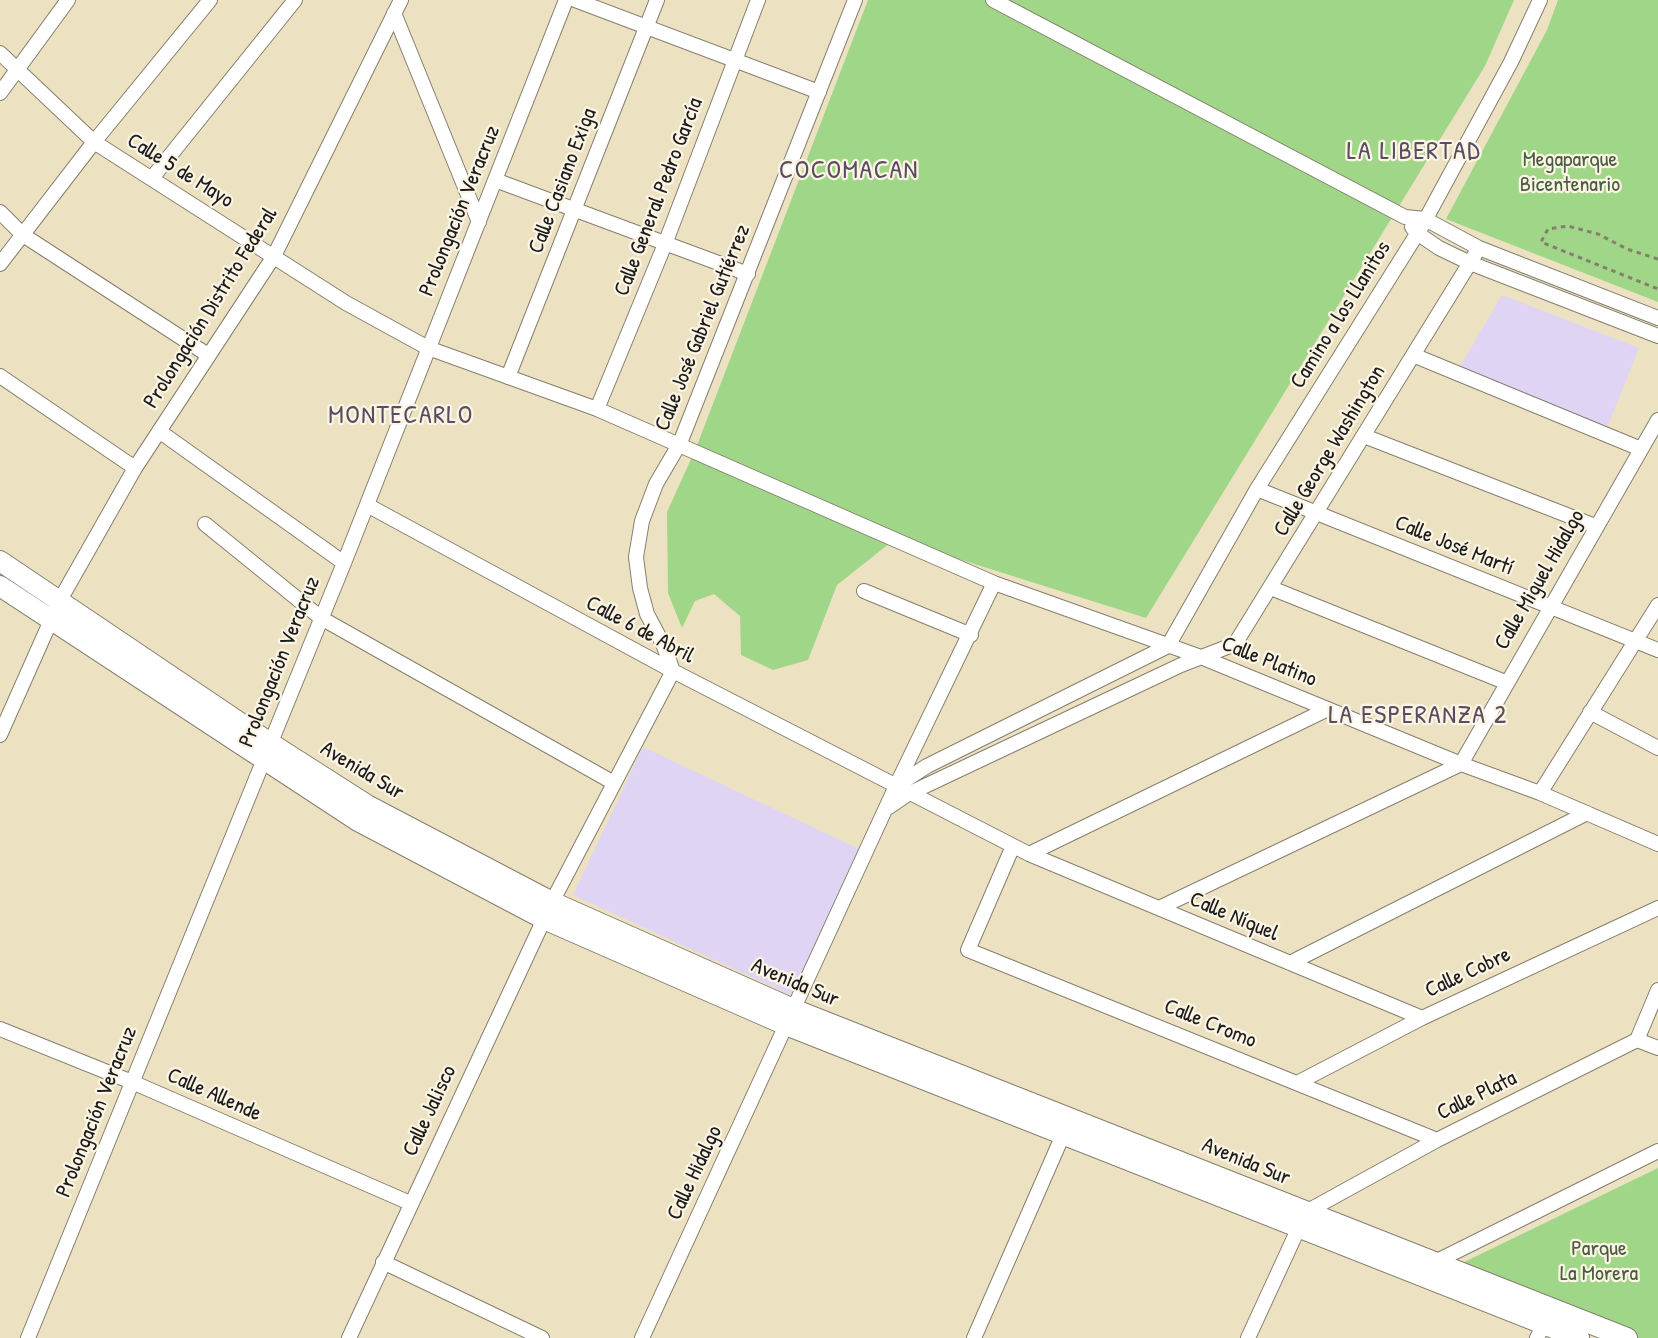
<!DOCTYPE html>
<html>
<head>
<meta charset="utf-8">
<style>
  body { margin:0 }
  canvas { display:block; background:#ece2c1 }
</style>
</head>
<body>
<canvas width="1658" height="1338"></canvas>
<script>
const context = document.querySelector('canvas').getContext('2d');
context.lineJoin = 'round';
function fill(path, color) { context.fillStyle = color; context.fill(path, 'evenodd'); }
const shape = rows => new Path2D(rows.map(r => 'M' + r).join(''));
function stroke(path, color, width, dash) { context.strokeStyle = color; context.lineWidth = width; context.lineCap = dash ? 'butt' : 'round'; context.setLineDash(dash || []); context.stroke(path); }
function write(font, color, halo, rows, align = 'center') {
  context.font = font + ' "Patrick Hand",sans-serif'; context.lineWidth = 4.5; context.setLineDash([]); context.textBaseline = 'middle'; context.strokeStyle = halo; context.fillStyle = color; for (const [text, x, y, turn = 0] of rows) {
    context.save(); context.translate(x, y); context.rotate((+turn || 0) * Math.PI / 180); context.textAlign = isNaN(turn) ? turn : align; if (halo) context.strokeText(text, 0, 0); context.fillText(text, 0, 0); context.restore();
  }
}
const built = shape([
  [1502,295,1639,348,1607,428,1459,368],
  [643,747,859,849,791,995,573,895]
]);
const green = shape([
  [868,0,1514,0,1485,66,1146,618,895,539,837,585,808,660,773,670,741,655,740,616,714,594,695,601,682,628,668,593,667,512,696,448],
  [1558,0,1658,0,1658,302,1446,219,1547,30],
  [1658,1168,1658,1338,1629,1338,1452,1268]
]);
const path = shape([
  [1658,259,1627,249,1598,234,1568,226,1548,229,1541,242,1658,289]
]);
const street = shape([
  [575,0,819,92],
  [993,0,1405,217,1425,219,1479,248,1658,318],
  [394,13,479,222],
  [0,53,94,142,346,303,428,348,597,409,994,583,1201,657,1461,764,1540,793,1658,844],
  [0,93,68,0],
  [152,178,295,0],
  [495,180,748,274],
  [0,212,23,235,208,355],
  [1412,227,1417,233,1439,248,1470,263,1658,336],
  [0,264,94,142,210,0],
  [1413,355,1641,449],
  [0,376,135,468],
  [508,377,657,0],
  [597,409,665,244,758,0],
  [159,431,344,563],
  [1364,436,1595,526],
  [1257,489,1658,650],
  [367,505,673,671,1029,854,1422,1018],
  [205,524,321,618,614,783],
  [1271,588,1505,682],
  [864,591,971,635],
  [673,671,663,644,647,614,640,588,636,557,642,521,656,484,680,443,855,0],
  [1590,712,1658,748],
  [0,735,60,600,135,468,274,256,401,0],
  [896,786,927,766,1168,646,1257,489,1422,226,1511,62,1540,0],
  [1540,793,1658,605],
  [889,807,908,794,1181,665,1235,644,1479,248],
  [1013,846,968,950,1437,1140],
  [1029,854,1328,709],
  [1159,908,1461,764,1658,420],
  [1290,963,1587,813],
  [0,1029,132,1082,410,1203],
  [1637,1040,1658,1048],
  [1299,1082,1422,1018,1658,908],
  [383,1262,542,1338],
  [1435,1262,1658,1151],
  [28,1338,344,563,566,0],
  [349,1338,552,902,673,671],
  [642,1338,896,786,994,583],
  [974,1338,1066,1128],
  [1248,1338,1306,1212,1437,1140,1637,1040,1658,990],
  [1537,1338,1547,1318]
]);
const secondary = shape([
  [0,561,270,743,367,805,552,902,793,1009,1627,1338],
  [0,586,358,821,544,919,786,1025,1579,1338]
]);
const parkNames = [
  ["Megaparque",1570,160],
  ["Bicentenario",1570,185],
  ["Parque",1599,1249],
  ["La Morera",1599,1274]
];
const streetNames = [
  ["Calle 5 de Mayo",180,171,32],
  ["Calle Casiano Exiga",563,181,-69],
  ["Calle General Pedro García",659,197,-69],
  ["Prolongación Veracruz",460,211,-68],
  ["Prolongación Distrito Federal",211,308,-58],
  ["Camino a los Llanitos",1341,315,-58],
  ["Calle José Gabriel Gutiérrez",703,328,-68],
  ["Calle George Washington",1330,451,-59],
  ["Calle José Martí",1454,546,22],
  ["Calle Miguel Hidalgo",1540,580,-60],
  ["Calle 6 de Abril",640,630,28],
  ["Prolongación Veracruz",280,662,-68],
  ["Calle Platino",1269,662,22],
  ["Avenida Sur",362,771,31],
  ["Calle Níquel",1234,917,23],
  ["Calle Cobre",1468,973,-25],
  ["Avenida Sur",795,983,23],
  ["Calle Cromo",1210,1024,22],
  ["Calle Allende",214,1095,24],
  ["Calle Plata",1477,1096,-26],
  ["Calle Jalisco",430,1111,-65],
  ["Prolongación Veracruz",97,1112,-68],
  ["Avenida Sur",1246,1162,22],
  ["Calle Hidalgo",695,1173,-65]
];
const quarterNames = [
  ["LA LIBERTAD",1414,152],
  ["COCOMACAN",849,171],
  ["MONTECARLO",401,416],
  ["LA ESPERANZA 2",1418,716]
];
fill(built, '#e0d4f4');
fill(green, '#a0d687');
stroke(street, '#847f6e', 16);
stroke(secondary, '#847f6e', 22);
stroke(path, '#847f6e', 3, [4.5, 4.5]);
stroke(street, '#fff', 14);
stroke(secondary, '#fff', 20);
write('22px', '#4a5d41', '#fcf5e5', parkNames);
write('22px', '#1c1c1c', '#fcf5e5', streetNames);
context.letterSpacing = '1.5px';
write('26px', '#5b4d60', '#fcf5e5', quarterNames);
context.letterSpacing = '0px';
</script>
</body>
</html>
